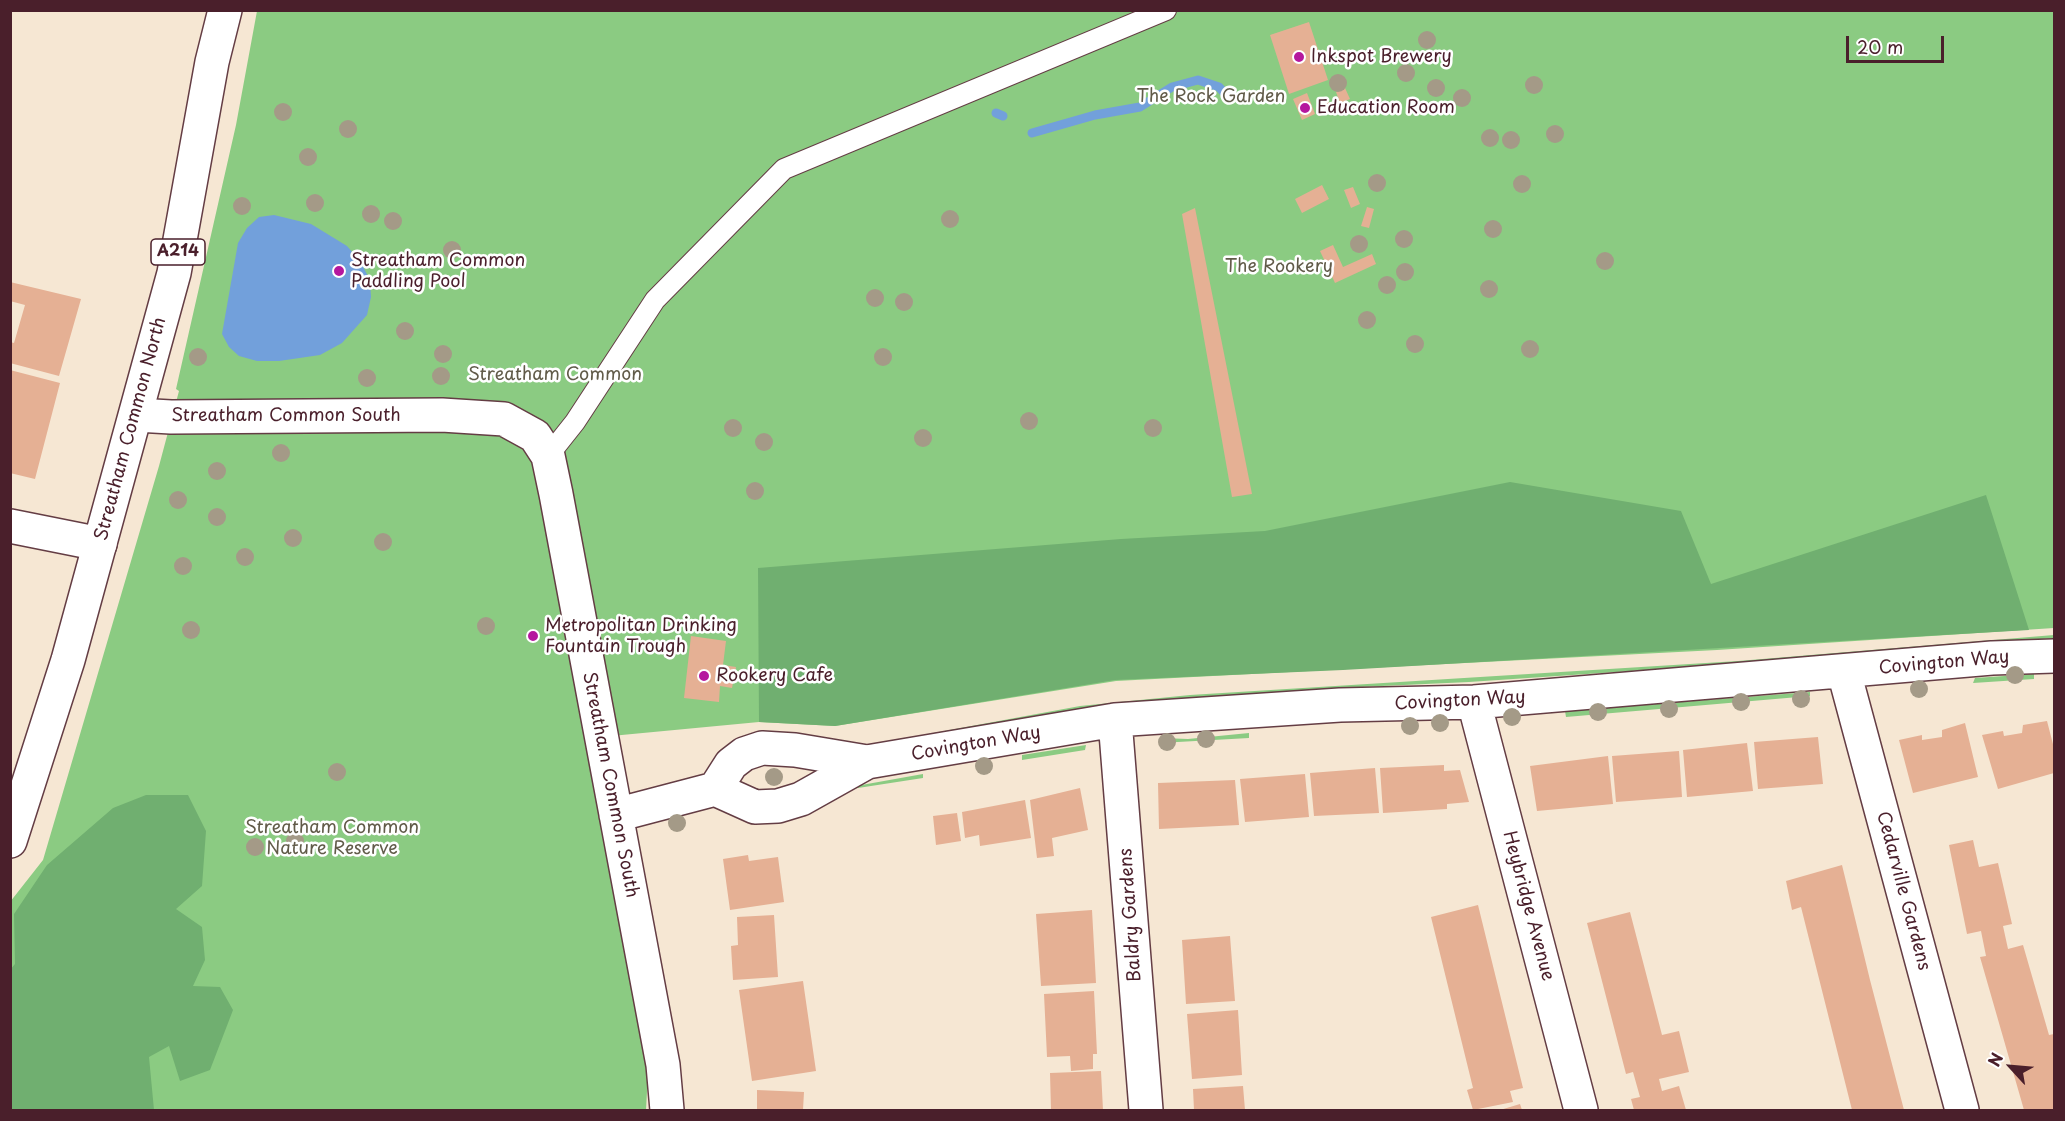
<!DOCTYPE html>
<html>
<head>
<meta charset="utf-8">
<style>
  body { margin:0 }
  #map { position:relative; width:2065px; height:1121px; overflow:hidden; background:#f6e7d3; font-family:"Playpen Sans",sans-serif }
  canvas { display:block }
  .frame { position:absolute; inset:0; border:12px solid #4a1f2b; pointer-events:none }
  .north { position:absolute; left:1981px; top:1037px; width:60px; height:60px; -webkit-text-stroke:4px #fff; paint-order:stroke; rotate:296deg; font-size:16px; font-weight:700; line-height:24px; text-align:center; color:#4a1f2b }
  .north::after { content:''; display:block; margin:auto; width:21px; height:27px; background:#4a1f2b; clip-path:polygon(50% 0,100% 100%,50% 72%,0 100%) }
  .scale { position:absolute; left:1846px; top:36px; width:98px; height:27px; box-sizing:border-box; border:3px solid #4a1f2b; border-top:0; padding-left:8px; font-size:18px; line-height:21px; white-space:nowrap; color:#4a1f2b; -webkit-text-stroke:4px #fff; paint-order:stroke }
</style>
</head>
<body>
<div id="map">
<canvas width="2065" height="1121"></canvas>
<div class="frame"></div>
<div class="north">N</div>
<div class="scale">20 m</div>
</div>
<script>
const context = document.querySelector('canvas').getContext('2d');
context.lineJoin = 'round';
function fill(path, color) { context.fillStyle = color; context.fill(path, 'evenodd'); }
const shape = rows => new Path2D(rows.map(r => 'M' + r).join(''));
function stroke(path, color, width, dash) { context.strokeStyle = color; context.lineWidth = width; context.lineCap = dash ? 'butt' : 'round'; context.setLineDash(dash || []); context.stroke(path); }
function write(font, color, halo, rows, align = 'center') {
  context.font = font + ' "Playpen Sans",sans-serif'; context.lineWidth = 5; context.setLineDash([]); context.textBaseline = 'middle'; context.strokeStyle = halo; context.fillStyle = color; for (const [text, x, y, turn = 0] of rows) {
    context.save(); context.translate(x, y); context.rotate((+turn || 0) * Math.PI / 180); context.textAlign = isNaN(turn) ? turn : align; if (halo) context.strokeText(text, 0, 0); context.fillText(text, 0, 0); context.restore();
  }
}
const green = shape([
  [257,11,2054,11,2054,628,1717,650,1116,681,835,726,759,722,590,738,648,1073,646,1110,11,1110,10,902,43,860,159,466,179,391,176,389,236,125],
  [2054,635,2054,638,1764,662,1469,682,1338,688,932,737,928,734,1080,706,1190,695,1738,661],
  [2034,674,2034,679,1973,683,1975,678],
  [1810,692,1810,696,1566,717,1565,711],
  [1249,733,1249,738,1160,743,1161,738,1188,739],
  [1086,745,1085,750,1022,760,1022,755],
  [923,774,923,778,858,788,856,786]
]);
const forest = shape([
  [1510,482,1681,511,1711,584,1986,495,2029,630,1343,670,1115,680,835,726,759,722,758,568,1121,539,1265,531],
  [146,795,188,795,206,831,202,886,176,909,202,927,205,960,193,986,220,987,233,1010,210,1070,180,1081,169,1046,149,1057,154,1110,11,1110,10,970,15,964,14,914,47,865,113,808]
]);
const water = shape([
  [274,215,311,224,347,246,360,261,370,280,371,297,367,315,342,343,320,355,279,361,257,361,239,356,229,347,222,334,238,243,247,228,259,217]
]);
const stream = shape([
  [996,113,1003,116],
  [1032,133,1095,115,1140,107,1172,87,1198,80,1219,87,1229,98]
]);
const building = shape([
  [1309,22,1328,80,1289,94,1270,35],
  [1345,88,1350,99,1340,103,1336,92],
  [1307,93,1315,114,1302,120,1293,99],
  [1329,102,1332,111,1319,116,1316,107],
  [1322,185,1329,199,1302,213,1295,199],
  [1353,187,1360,204,1351,208,1344,190],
  [1367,207,1374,209,1369,228,1361,226],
  [1195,208,1252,494,1232,497,1182,214],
  [1333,245,1343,267,1372,254,1376,264,1335,283,1320,251],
  [10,282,81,299,59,376,10,363,10,342,14,343,25,305,10,301],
  [10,370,60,383,35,479,10,473],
  [691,636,726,641,723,665,736,667,732,688,720,686,719,702,684,698],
  [2047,721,2054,748,2054,773,1998,789,1982,735,2003,731,2004,736,2022,733,2023,725],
  [1965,723,1978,777,1913,793,1899,740,1922,735,1922,740,1942,737,1942,730],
  [1818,737,1823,784,1758,789,1754,742],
  [1747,743,1753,791,1687,797,1683,750],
  [1679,751,1682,797,1616,802,1612,756],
  [1608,756,1613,804,1537,811,1530,766],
  [1444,765,1444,771,1460,770,1469,802,1447,804,1447,809,1383,813,1380,768],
  [1375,768,1379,813,1314,816,1310,773],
  [1305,774,1309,817,1245,822,1240,779],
  [1235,780,1239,825,1159,829,1158,783],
  [1080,788,1088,830,1052,838,1054,856,1037,858,1030,800],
  [1025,800,1031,838,980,846,979,835,965,838,962,812],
  [957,813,961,841,936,845,933,816],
  [1973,840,1979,867,1998,863,2012,924,2003,926,2008,949,2023,945,2049,1035,2054,1034,2054,1110,2024,1110,1980,957,1986,956,1981,931,1967,934,1949,845],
  [748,855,749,861,778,857,784,902,730,910,723,859],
  [1842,865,1870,980,1904,1110,1852,1110,1801,907,1792,910,1786,881],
  [1478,905,1523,1088,1510,1091,1513,1102,1473,1110,1467,1090,1473,1088,1431,917],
  [1092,910,1096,983,1041,986,1036,914],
  [1630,912,1662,1035,1679,1031,1689,1072,1659,1079,1662,1091,1679,1086,1686,1110,1634,1110,1631,1099,1640,1097,1633,1072,1626,1074,1587,923],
  [774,915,778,977,733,980,731,946,738,945,737,917],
  [1230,936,1235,1001,1186,1004,1182,940],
  [803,981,816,1071,752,1081,739,990],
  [1094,991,1097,1054,1093,1054,1093,1069,1071,1071,1070,1056,1047,1057,1044,994],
  [1238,1010,1242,1075,1192,1079,1187,1014],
  [1101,1071,1103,1110,1051,1110,1050,1073],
  [1243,1086,1245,1110,1194,1110,1193,1089],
  [757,1090,804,1092,803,1110,757,1110],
  [1520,1104,1522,1110,1500,1110]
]);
const lane = shape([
  [548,456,575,422,655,300,784,169,1166,10]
]);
const street = shape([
  [136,415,171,417,442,415,504,419,535,436,548,456,556,494,663,1065,667,1110],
  [10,526,100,544],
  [1844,672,1962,1110],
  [1474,702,1581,1110],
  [1115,720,1146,1110],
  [715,789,731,764,744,754,762,748,795,750,867,762,1115,720,1340,705,1474,702,1992,658,2054,656],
  [616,815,715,789,755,807,778,806,801,799,867,762]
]);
const primary = shape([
  [10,841,68,660,174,273,212,62,225,10]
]);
const trees = [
  [1427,40],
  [1406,73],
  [1338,83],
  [1534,85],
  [1436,88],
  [1462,98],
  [283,112],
  [348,129],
  [1555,134],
  [1490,138],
  [1511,140],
  [308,157],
  [1377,183],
  [1522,184],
  [315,203],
  [242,206],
  [371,214],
  [950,219],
  [393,221],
  [1493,229],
  [1404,239],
  [1359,244],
  [452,250],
  [1605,261],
  [1405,272],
  [1387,285],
  [1489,289],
  [875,298],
  [904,302],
  [1367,320],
  [405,331],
  [1415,344],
  [1530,349],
  [443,354],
  [198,357],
  [883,357],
  [441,376],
  [367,378],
  [1029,421],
  [733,428],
  [1153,428],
  [923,438],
  [764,442],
  [281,453],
  [217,471],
  [755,491],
  [178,500],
  [217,517],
  [293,538],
  [383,542],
  [245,557],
  [183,566],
  [486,626],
  [191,630],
  [2015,675],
  [1919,689],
  [1801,699],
  [1741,702],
  [1669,709],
  [1598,712],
  [1512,717],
  [1440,723],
  [1410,726],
  [1206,739],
  [1167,742],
  [984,766],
  [337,772],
  [774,777],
  [677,823],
  [295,841],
  [255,847]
];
const markers = [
  [1299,57,6,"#b5179e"],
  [1305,108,6,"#b5179e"],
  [339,271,6,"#b5179e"],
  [533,636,6,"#b5179e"],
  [704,676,6,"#b5179e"]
];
const shields = [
  [178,252,54]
];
const shieldNames = [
  ["A214",178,252]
];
const poiNames = [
  ["Inkspot Brewery",1311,57],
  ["Education Room",1317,108],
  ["Streatham Common",351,261],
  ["Paddling Pool",351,282],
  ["Metropolitan Drinking",545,626],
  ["Fountain Trough",545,647],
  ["Rookery Cafe",716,676]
];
const parkNames = [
  ["The Rock Garden",1211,97],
  ["The Rookery",1279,267],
  ["Streatham Common",555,375],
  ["Streatham Common",332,828],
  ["Nature Reserve",332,849]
];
const streetNames = [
  ["Streatham Common South",286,416],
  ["Streatham Common North",131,429,-75],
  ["Covington Way",1944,663,-5],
  ["Covington Way",1460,701,-3],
  ["Covington Way",976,744,-10],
  ["Streatham Common South",610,785,79],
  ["Cedarville Gardens",1903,891,75],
  ["Heybridge Avenue",1528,906,75],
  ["Baldry Gardens",1131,915,-94]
];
fill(green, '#8bcb82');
fill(forest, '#70af70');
fill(water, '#72a0db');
stroke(stream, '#72a0db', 9);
fill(building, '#e5b094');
stroke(lane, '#643d44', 22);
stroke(street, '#643d44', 36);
stroke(primary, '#643d44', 36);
stroke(lane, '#fff', 20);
stroke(street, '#fff', 33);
stroke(primary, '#fff', 33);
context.fillStyle = '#a49a87';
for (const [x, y] of trees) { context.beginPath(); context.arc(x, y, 9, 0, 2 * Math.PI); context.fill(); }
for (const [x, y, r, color] of markers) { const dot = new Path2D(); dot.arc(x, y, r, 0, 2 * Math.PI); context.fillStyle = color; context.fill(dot); stroke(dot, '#fff', 2); }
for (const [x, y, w] of shields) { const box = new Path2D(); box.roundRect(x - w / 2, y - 13, w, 26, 4.5); context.fillStyle = '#fff'; context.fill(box); stroke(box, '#4a1f2b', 1.5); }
write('bold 16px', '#4a1f2b', null, shieldNames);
write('18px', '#4a1f2b', '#fff', poiNames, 'left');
write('18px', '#615b49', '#fff', parkNames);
write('18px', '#4a1f2b', '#fff', streetNames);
</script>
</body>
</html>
